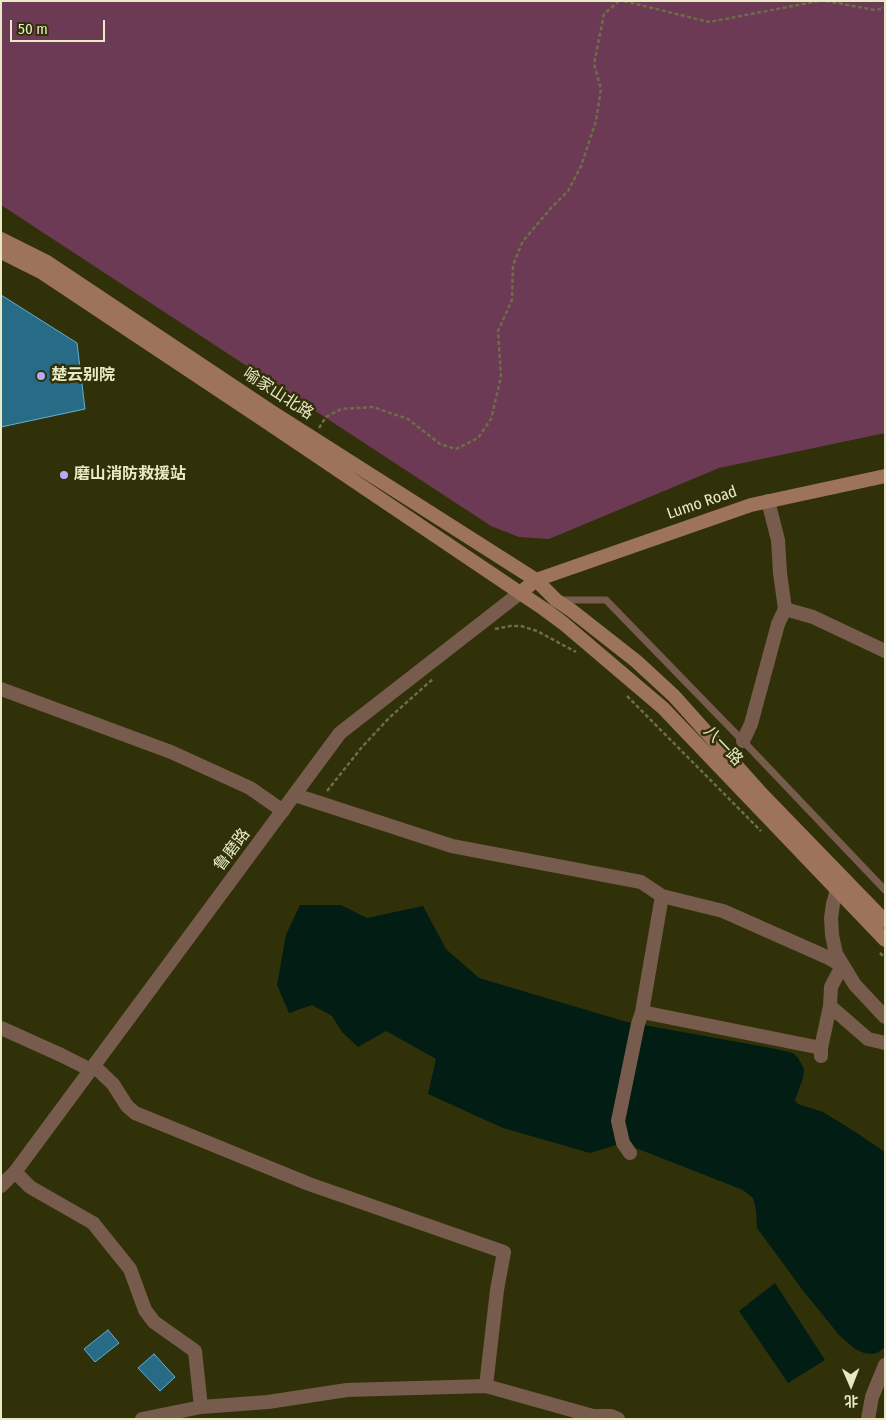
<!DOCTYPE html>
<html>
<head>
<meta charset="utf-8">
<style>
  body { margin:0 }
  #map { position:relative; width:886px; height:1420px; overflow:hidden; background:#313109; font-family:"Fira Sans Condensed","Noto Sans SC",sans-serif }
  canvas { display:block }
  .frame { position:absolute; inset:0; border:2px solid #e9eac5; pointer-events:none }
  .north { position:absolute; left:826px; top:1360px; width:50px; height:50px; -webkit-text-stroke:4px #313109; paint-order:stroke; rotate:179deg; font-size:14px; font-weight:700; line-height:20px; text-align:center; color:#e9eac5 }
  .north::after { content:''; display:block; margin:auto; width:18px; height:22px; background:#e9eac5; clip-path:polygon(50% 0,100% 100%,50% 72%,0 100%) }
  .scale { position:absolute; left:10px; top:20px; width:95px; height:22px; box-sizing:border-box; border:2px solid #e9eac5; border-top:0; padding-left:6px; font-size:15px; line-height:18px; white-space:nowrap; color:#e9eac5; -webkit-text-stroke:4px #313109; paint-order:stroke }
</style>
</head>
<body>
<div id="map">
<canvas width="886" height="1420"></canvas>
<div class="frame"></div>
<div class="north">北</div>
<div class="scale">50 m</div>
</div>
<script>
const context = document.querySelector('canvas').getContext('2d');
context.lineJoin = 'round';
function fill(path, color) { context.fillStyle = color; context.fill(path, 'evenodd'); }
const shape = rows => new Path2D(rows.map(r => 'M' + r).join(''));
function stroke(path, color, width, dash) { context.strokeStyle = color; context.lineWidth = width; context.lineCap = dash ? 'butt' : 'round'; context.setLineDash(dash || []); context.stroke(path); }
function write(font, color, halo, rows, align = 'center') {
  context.font = font + ' "Fira Sans Condensed","Noto Sans SC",sans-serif'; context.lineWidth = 5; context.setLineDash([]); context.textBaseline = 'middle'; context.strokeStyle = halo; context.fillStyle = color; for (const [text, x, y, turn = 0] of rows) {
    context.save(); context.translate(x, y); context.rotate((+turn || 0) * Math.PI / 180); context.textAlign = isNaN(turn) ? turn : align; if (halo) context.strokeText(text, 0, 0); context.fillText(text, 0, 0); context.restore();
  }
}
const green = shape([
  [1,1,885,1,885,433,719,468,549,539,519,537,491,526,1,205]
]);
const water = shape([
  [300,905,341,905,367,918,423,906,446,949,479,978,627,1022,771,1048,793,1053,798,1058,804,1069,803,1078,795,1100,798,1104,823,1112,857,1133,885,1152,884,1348,877,1353,872,1354,864,1353,855,1349,839,1335,801,1288,757,1228,756,1210,753,1198,743,1190,623,1143,590,1153,503,1128,428,1094,436,1059,386,1031,358,1047,342,1032,332,1016,312,1005,289,1013,277,985,286,935],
  [775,1283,825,1360,788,1383,739,1311]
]);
const building = shape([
  [1,295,77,343,85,409,1,427,1,295],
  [108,1330,119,1343,95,1362,84,1349,108,1330],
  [154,1354,175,1377,160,1391,138,1368,154,1354]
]);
const path = shape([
  [624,1,709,22,819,1],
  [826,1,875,10,885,8],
  [319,428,326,417,341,409,373,407,408,419,440,444,456,449,478,438,491,419,501,377,498,331,512,300,513,265,523,241,551,208,568,191,581,166,596,121,601,89,594,64,604,14,619,1],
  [495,629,510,626,521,626,537,631,576,652],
  [627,696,761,831],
  [327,791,362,747,389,718,434,678],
  [880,953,885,958]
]);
const service = shape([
  [561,600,606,600,743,741,885,890]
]);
const minor = shape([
  [768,501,778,540,780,573,785,609,813,617,885,651],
  [1,689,171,752,250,788,283,811],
  [743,741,751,724,778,624,785,609],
  [295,795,452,846,641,882,662,896,723,911,829,958,842,966,831,987,830,1006,821,1048,821,1056],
  [837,890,833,904,831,918,832,935,836,954,855,985,885,1017],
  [662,896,642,1012,821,1048],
  [830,1006,868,1039,885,1043],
  [1,1028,61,1055,91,1070],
  [94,1066,113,1084,127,1106,135,1113,309,1184,504,1252,497,1290,486,1386,593,1416,593,1419],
  [630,1153,623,1143,618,1121,638,1024,642,1012],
  [15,1172,30,1187,93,1223,130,1269,145,1310,154,1322,195,1351,201,1407,268,1402,347,1390,486,1386],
  [593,1416,611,1416,618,1419],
  [142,1419,201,1407]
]);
const tertiary = shape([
  [1,1186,15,1172,340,733,520,593],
  [868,1419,872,1397,885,1365]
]);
const secondary = shape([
  [1,239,47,262,272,412,536,580,556,600,571,610,636,661,674,696,759,791,885,921],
  [1,252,41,272,265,421,544,609,563,623,663,708,885,940],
  [520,593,536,580,751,505,885,476]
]);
const markers = [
  [41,376,5,"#b4acf9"],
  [64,475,5,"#b4acf9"]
];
const poiNames = [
  ["楚云别院",51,376],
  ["磨山消防救援站",74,475]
];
const streetNames = [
  ["喻家山北路",278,394,33],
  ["Lumo Road",702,503,-19],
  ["八一路",723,746,46],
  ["鲁磨路",232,850,-53]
];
fill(green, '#6c3a54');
fill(water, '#021d14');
fill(building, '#286b86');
stroke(building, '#5fb1d5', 1);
stroke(path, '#6d6d46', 2.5, [4, 2.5]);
stroke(service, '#775b4d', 7);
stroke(minor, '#775b4d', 14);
stroke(tertiary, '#775b4d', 14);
stroke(secondary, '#9e735c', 14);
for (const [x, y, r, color] of markers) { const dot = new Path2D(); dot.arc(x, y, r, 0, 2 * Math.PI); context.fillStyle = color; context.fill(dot); stroke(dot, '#313109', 2); }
write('bold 16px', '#e9eac5', '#313109', poiNames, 'left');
write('16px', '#e9eac5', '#313109', streetNames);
</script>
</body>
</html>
